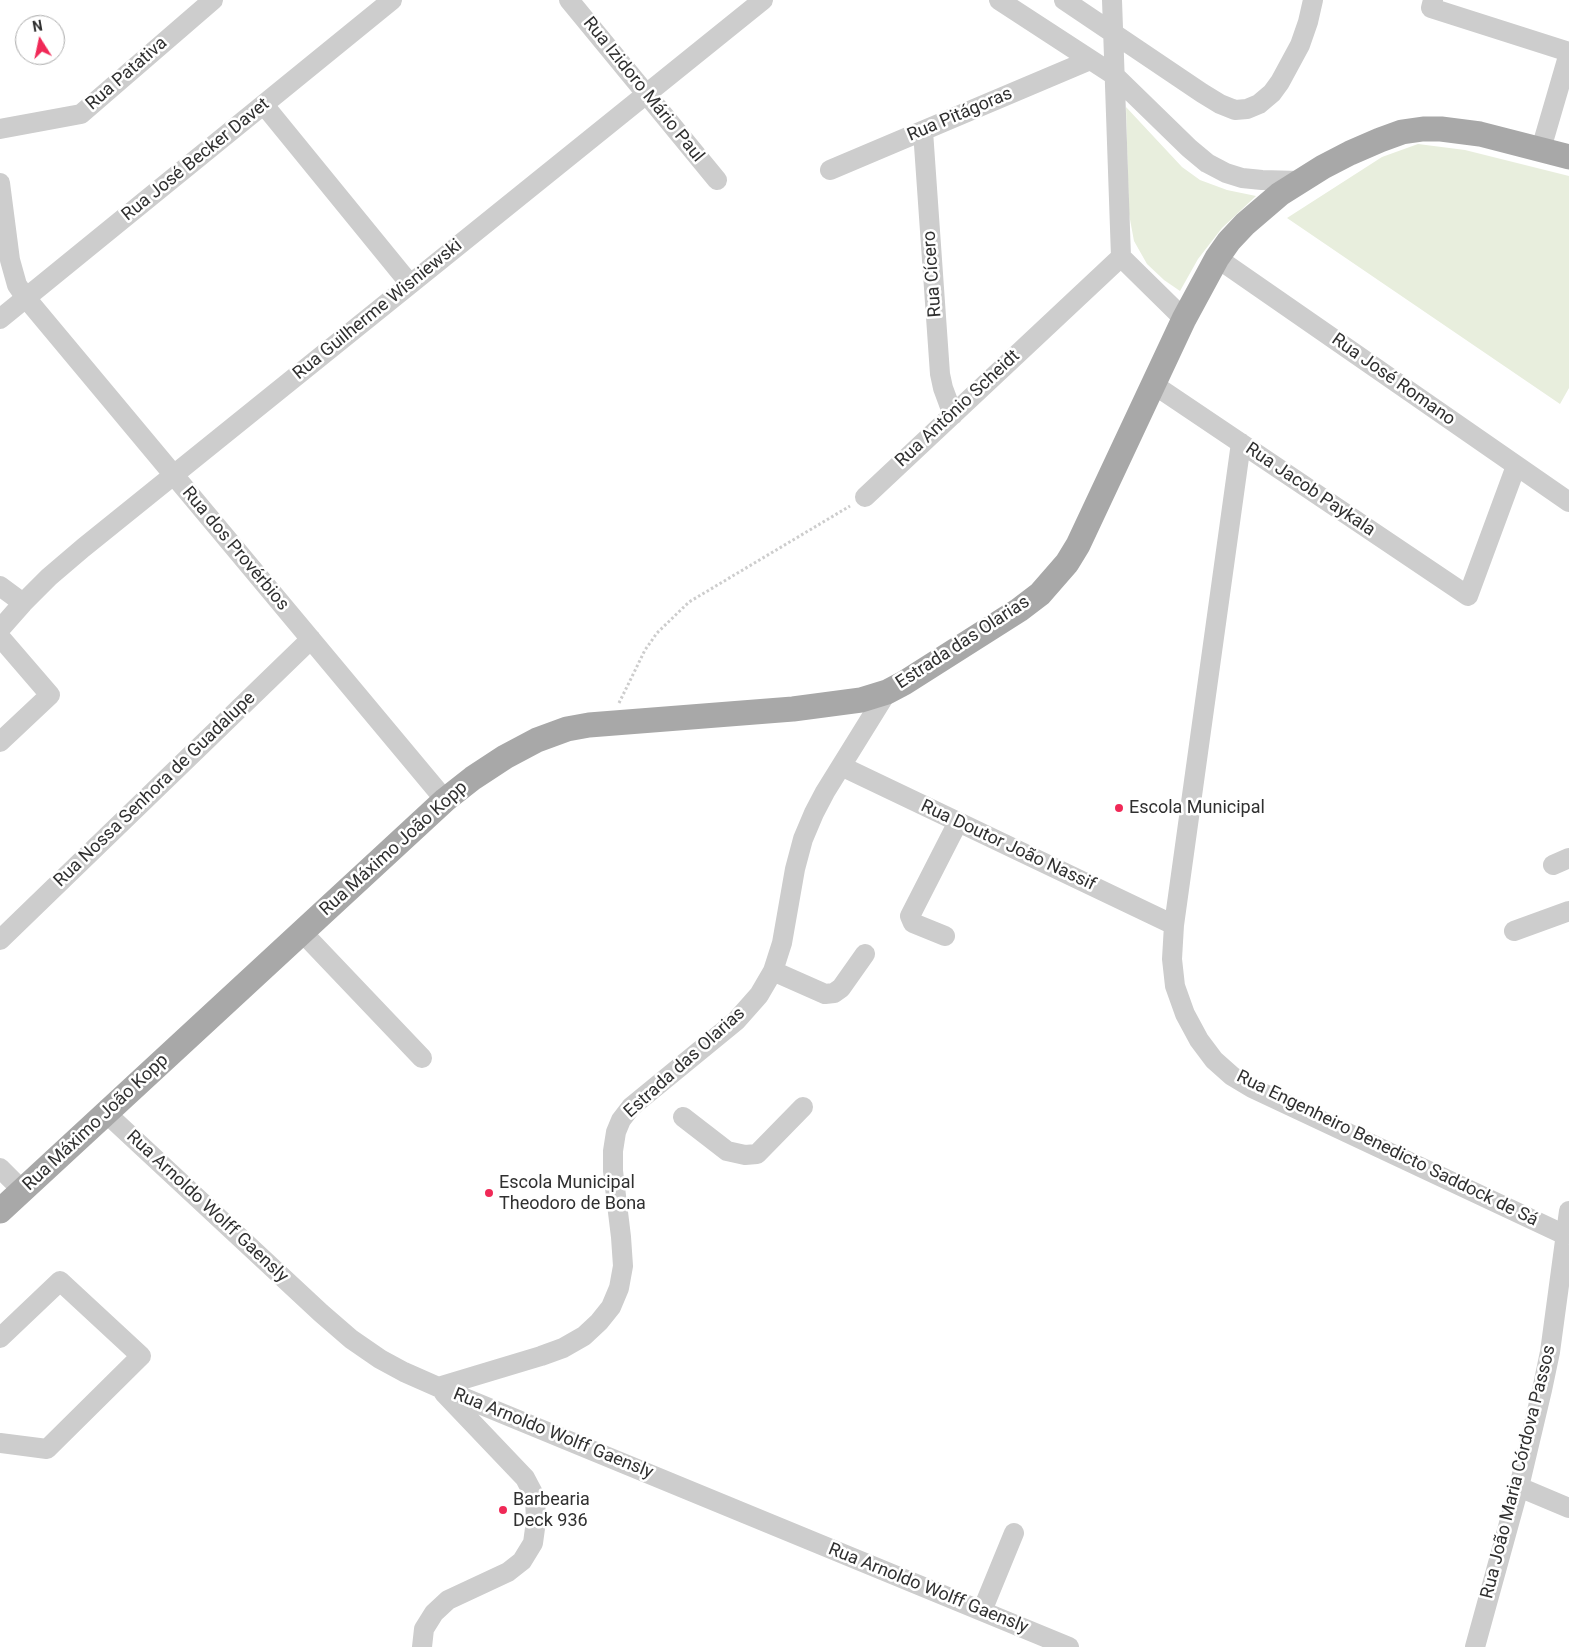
<!DOCTYPE html>
<html>
<head>
<meta charset="utf-8">
<style>
  body { margin:0 }
  #map { position:relative; width:1569px; height:1647px; overflow:hidden; background:#fff; font-family:Roboto,sans-serif }
  canvas { display:block }
  .north { position:absolute; left:15px; top:15px; width:50px; height:50px; box-sizing:border-box; background:#fff; border:1px solid #acacac; border-radius:50%; rotate:350deg; font-size:14px; font-weight:700; line-height:20px; text-align:center; color:#303030 }
  .north::after { content:''; display:block; margin:auto; width:18px; height:22px; background:#f02957; clip-path:polygon(50% 0,100% 100%,50% 72%,0 100%) }
</style>
</head>
<body>
<div id="map">
<canvas width="1569" height="1647"></canvas>
<div class="north">N</div>
</div>
<script>
const context = document.querySelector('canvas').getContext('2d');
context.lineJoin = 'round';
function fill(path, color) { context.fillStyle = color; context.fill(path, 'evenodd'); }
const shape = rows => new Path2D(rows.map(r => 'M' + r).join(''));
function stroke(path, color, width, dash) { context.strokeStyle = color; context.lineWidth = width; context.lineCap = dash ? 'butt' : 'round'; context.setLineDash(dash || []); context.stroke(path); }
function write(font, color, halo, rows, align = 'center') {
  context.font = font + ' Roboto,sans-serif'; context.lineWidth = 5; context.setLineDash([]); context.textBaseline = 'middle'; context.strokeStyle = halo; context.fillStyle = color; for (const [text, x, y, turn = 0] of rows) {
    context.save(); context.translate(x, y); context.rotate((+turn || 0) * Math.PI / 180); context.textAlign = isNaN(turn) ? turn : align; if (halo) context.strokeText(text, 0, 0); context.fillText(text, 0, 0); context.restore();
  }
}
const green = shape([
  [1126,107,1182,167,1200,180,1227,190,1256,196,1222,228,1198,259,1180,291,1164,280,1147,264,1134,241,1129,214],
  [1418,144,1465,150,1569,176,1569,388,1560,404,1287,218,1382,157]
]);
const path = shape([
  [619,703,645,650,657,633,689,602,850,506]
]);
const minor = shape([
  [569,0,717,180],
  [999,0,1114,75,1189,148,1207,163,1226,173,1242,178,1262,180,1300,181],
  [1064,0,1202,93,1220,104,1235,110,1247,109,1259,104,1272,93,1280,82,1300,45,1308,22,1313,0],
  [1433,0,1431,8,1569,52],
  [264,105,410,284],
  [0,129,81,114,213,0],
  [923,131,940,374,943,388,953,415],
  [1541,149,1569,53],
  [830,170,1090,60],
  [0,183,10,260,17,285,26,298,445,800],
  [1121,257,1184,319],
  [1217,258,1569,502],
  [0,319,392,0],
  [1153,384,1468,596,1516,466],
  [1241,443,1174,925,1172,959,1175,986,1185,1014,1199,1040,1214,1060,1232,1076,1252,1088,1565,1235],
  [865,497,1121,257,1112,0],
  [0,586,23,603],
  [0,629,23,603,49,577,83,548,763,0],
  [0,637,50,695,0,742],
  [841,766,1174,925],
  [1553,865,1569,858],
  [1514,931,1569,911],
  [302,932,422,1058],
  [945,936,913,923,910,916,958,822],
  [0,940,311,639],
  [773,971,825,994,834,993,841,988,865,954],
  [106,1113,321,1313,351,1339,380,1359,404,1372,438,1387,1069,1647],
  [683,1117,727,1151,745,1155,757,1154,803,1107],
  [0,1168,23,1191],
  [0,1338,60,1281,141,1356,47,1449,0,1443],
  [438,1387,541,1356,563,1348,584,1336,599,1322,611,1307,619,1288,623,1266,621,1237,613,1171,613,1151,616,1132,621,1120,631,1107,736,1021,759,995,773,971,782,943,795,869,803,839,814,813,825,792,887,692],
  [1519,1487,1569,1508],
  [982,1611,1014,1533],
  [422,1647,424,1629,434,1613,448,1600,508,1572,522,1561,533,1543,536,1521,535,1497,525,1478,444,1393],
  [1475,1647,1519,1487,1542,1390,1550,1352,1569,1211]
]);
const major = shape([
  [0,1211,445,800,473,778,505,757,537,740,567,729,589,725,793,709,861,700,887,692,904,683,1019,610,1040,594,1067,563,1078,545,1184,319,1217,258,1229,241,1245,224,1280,194,1323,167,1350,153,1380,140,1402,132,1423,129,1441,129,1480,134,1569,157]
]);
const markers = [
  [1119,808,5,"#f02957"],
  [489,1193,5,"#f02957"],
  [503,1510,5,"#f02957"]
];
const streetNames = [
  ["Rua Patativa",127,74,-41],
  ["Rua Izidoro Mário Paul",643,90,51],
  ["Rua Pitágoras",960,115,-23],
  ["Rua José Becker Davet",196,160,-39],
  ["Rua Cícero",933,274,-94],
  ["Rua Guilherme Wisniewski",378,310,-39],
  ["Rua José Romano",1393,380,35],
  ["Rua Antônio Scheidt",958,409,-43],
  ["Rua Jacob Paykala",1310,490,34],
  ["Rua dos Provérbios",235,549,50],
  ["Estrada das Olarias",963,643,-33],
  ["Rua Nossa Senhora de Guadalupe",155,790,-44],
  ["Rua Doutor João Nassif",1008,846,25],
  ["Rua Máximo João Kopp",394,849,-42],
  ["Estrada das Olarias",685,1063,-42],
  ["Rua Máximo João Kopp",96,1123,-43],
  ["Rua Engenheiro Benedicto Saddock de Sá",1387,1149,26],
  ["Rua Arnoldo Wolff Gaensly",207,1207,43],
  ["Rua Arnoldo Wolff Gaensly",553,1434,22],
  ["Rua João Maria Córdova Passos",1519,1472,-76],
  ["Rua Arnoldo Wolff Gaensly",928,1589,22]
];
const poiNames = [
  ["Escola Municipal",1129,808],
  ["Escola Municipal",499,1183],
  ["Theodoro de Bona",499,1204],
  ["Barbearia",513,1500],
  ["Deck 936",513,1521]
];
fill(green, '#e8eedd');
stroke(path, '#cdcdcd', 3, [2.5, 2.5]);
stroke(minor, '#cdcdcd', 20);
stroke(major, '#a8a8a8', 25);
for (const [x, y, r, color] of markers) { const dot = new Path2D(); dot.arc(x, y, r, 0, 2 * Math.PI); context.fillStyle = color; context.fill(dot); stroke(dot, '#fff', 2); }
write('18px', '#303030', '#fff', streetNames);
write('18px', '#303030', '#fff', poiNames, 'left');
</script>
</body>
</html>
